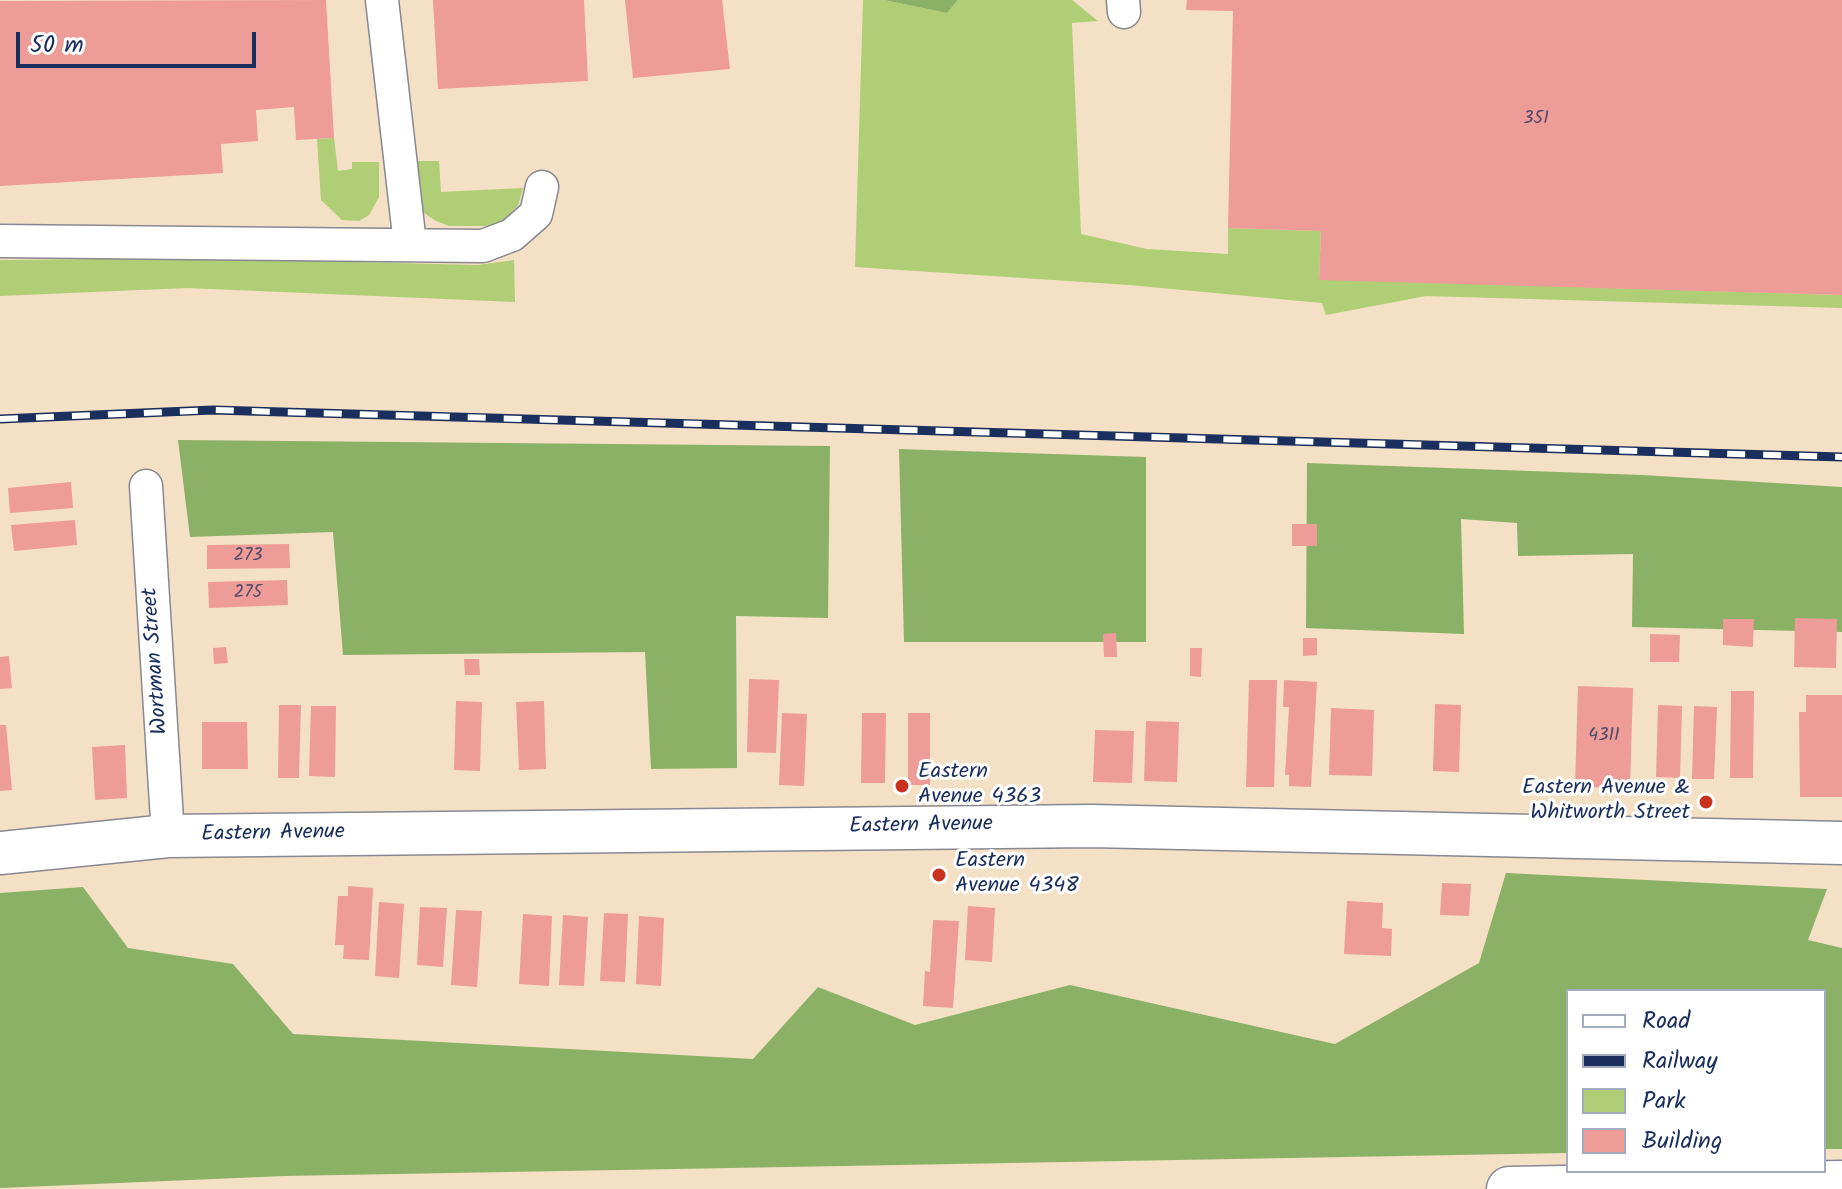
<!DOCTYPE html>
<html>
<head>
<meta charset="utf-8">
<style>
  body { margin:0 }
  #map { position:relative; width:1842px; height:1189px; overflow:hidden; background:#f4e0c5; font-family:Kalam,sans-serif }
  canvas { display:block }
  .legend { position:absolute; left:1566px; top:989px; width:260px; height:184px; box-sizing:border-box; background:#fff; border:2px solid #a4acbf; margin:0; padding:10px 14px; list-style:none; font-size:24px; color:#1b2f5e }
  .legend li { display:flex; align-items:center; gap:16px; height:40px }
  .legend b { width:40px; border:2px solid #a4acbf }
  .scale { position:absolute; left:16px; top:32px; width:240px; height:36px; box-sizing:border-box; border:4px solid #1b2f5e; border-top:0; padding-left:10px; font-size:24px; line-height:28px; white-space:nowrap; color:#1b2f5e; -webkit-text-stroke:6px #fff; paint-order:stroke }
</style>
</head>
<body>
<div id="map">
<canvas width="1842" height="1189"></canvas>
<ul class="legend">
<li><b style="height:10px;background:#fff"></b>Road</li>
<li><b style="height:10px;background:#1b2f5e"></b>Railway</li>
<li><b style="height:22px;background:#afce75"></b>Park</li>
<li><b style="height:22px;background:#ee9c97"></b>Building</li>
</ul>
<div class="scale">50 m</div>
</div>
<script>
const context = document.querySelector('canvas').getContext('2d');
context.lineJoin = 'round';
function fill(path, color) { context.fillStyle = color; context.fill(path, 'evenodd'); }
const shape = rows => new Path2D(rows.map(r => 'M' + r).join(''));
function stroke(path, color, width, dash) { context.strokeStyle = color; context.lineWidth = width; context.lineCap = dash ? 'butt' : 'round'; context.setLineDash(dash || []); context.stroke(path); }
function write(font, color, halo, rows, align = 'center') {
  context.font = font + ' Kalam,sans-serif'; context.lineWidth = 6; context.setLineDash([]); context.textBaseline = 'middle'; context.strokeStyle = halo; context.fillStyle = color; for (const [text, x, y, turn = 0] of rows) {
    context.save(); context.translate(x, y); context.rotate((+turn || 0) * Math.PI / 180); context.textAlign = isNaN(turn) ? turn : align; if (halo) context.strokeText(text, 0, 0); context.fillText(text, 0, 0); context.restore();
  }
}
const green = shape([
  [863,0,884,0,947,13,958,0,1072,0,1098,21,1072,23,1081,234,1147,249,1228,254,1228,228,1321,231,1319,279,1842,295,1842,308,1426,296,1326,315,1322,303,1129,285,855,267],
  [334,138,338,171,352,169,352,162,379,162,379,197,369,215,359,221,342,220,321,200,317,139],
  [416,161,439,161,441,192,523,188,518,206,500,223,485,226,449,226,436,221,424,213,417,202],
  [343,257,352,262,478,265,514,260,515,302,187,288,0,296,0,260]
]);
const forest = shape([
  [884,0,958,0,947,13],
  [178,440,830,446,828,618,736,616,737,768,651,769,645,652,343,655,333,532,190,537],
  [899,449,1146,457,1146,642,904,642],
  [1307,463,1642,475,1842,487,1842,632,1632,627,1633,554,1518,556,1517,523,1461,519,1464,634,1306,628],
  [1506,873,1827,889,1808,940,1842,948,1842,1149,1824,1149,1824,991,1568,991,1568,1153,284,1176,0,1188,0,893,83,887,128,948,233,964,293,1034,753,1059,818,987,915,1025,1070,985,1335,1044,1479,963]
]);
const building = shape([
  [326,0,334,138,296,140,294,107,256,110,258,141,221,144,223,173,0,186,0,1],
  [433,0,584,0,588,81,438,89],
  [625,0,722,0,730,69,633,78],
  [1187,0,1842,0,1842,295,1319,280,1321,231,1228,228,1233,11,1186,10],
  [71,482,73,508,10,513,8,488],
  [75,520,77,545,14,551,11,525],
  [1292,524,1317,524,1317,546,1292,546],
  [289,544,290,568,207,569,207,545],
  [287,580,288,605,209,608,208,582],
  [1795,618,1837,619,1836,668,1794,667],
  [1723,619,1754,619,1753,647,1723,645],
  [1116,633,1117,657,1104,657,1103,634],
  [1650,634,1680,635,1679,662,1650,662],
  [1303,638,1317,638,1317,655,1303,656],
  [226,647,228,663,214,664,213,648],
  [1190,648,1202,648,1201,677,1190,676],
  [9,656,12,688,0,689,0,657],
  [464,659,479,659,480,675,465,675],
  [749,679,779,680,776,753,747,752],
  [1249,680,1277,680,1274,787,1246,787],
  [1284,680,1317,682,1311,787,1289,786,1289,775,1285,775,1289,707,1283,707],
  [1578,686,1633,688,1630,788,1575,787],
  [1731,691,1754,691,1753,778,1730,778],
  [1806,695,1842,695,1842,797,1800,797,1799,712,1806,712],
  [456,701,482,702,480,771,454,770],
  [544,701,546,769,519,770,516,702],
  [1435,704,1461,705,1459,772,1433,771],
  [279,705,301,705,299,778,278,778],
  [1658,705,1682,706,1680,778,1656,777],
  [311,706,336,706,335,777,309,776],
  [1694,706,1717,707,1714,779,1692,779],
  [1331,708,1374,710,1372,776,1329,775],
  [782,713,807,714,804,786,779,785],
  [862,713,886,713,885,783,861,783],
  [908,713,930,713,930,785,908,785],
  [1146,721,1179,722,1177,782,1144,781],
  [202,722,247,722,248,769,202,769],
  [0,725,6,725,12,790,0,791],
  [1095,730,1134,731,1132,783,1093,782],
  [125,745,127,798,95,800,92,747],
  [1442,883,1471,884,1469,916,1440,915],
  [348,886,373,888,369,960,343,959,344,945,335,945,338,896,348,896],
  [1347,901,1383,903,1382,928,1392,929,1391,956,1344,954],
  [379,902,404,904,399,978,375,976],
  [968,906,995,908,992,962,965,960],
  [420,907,447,908,443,967,417,965],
  [456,910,482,911,477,987,451,985],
  [604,913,628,914,625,982,600,981],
  [523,914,552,916,549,986,519,984],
  [563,915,588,917,584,986,559,985],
  [639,916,664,918,661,986,636,984],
  [933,920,959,921,953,1008,923,1006,925,971,930,972]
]);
const minor = shape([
  [382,0,410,244],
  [1123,0,1124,12],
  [0,241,483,246,512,235,536,214,542,187],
  [146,486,168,836]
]);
const major = shape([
  [0,853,168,836,1092,826,1842,843]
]);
const highway = shape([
  [1509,1189,1842,1183]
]);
const rail = shape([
  [0,419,213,410,1842,457]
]);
const markers = [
  [902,786,8,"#c8321e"],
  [1706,802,8,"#c8321e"],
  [939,875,8,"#c8321e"]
];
const numberNames = [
  ["351",1536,120],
  ["273",248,557],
  ["275",248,594],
  ["4311",1604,737]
];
const streetNames = [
  ["Wortman Street",157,661,-94],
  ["Eastern Avenue",921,827,-1],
  ["Eastern Avenue",273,835,-1]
];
const poiNames = [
  ["Eastern",918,773],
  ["Avenue 4363",918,798],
  ["Eastern Avenue &",1690,789,"right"],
  ["Whitworth Street",1690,814,"right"],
  ["Eastern",955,862],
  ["Avenue 4348",955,887]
];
fill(green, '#afce75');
fill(forest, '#8bb166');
fill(building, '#ee9c97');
stroke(minor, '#888892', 35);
stroke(major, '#888892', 45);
stroke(highway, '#888892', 47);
stroke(minor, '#fff', 32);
stroke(major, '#fff', 42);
stroke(highway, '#fff', 44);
stroke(rail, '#1b2f5e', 9);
stroke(rail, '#fff', 6, [18]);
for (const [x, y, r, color] of markers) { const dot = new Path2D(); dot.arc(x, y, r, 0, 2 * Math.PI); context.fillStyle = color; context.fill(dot); stroke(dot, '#fff', 3); }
write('18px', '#504a6c', null, numberNames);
write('22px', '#1b2f5e', '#fff', streetNames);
write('22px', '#1b2f5e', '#fff', poiNames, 'left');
</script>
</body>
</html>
